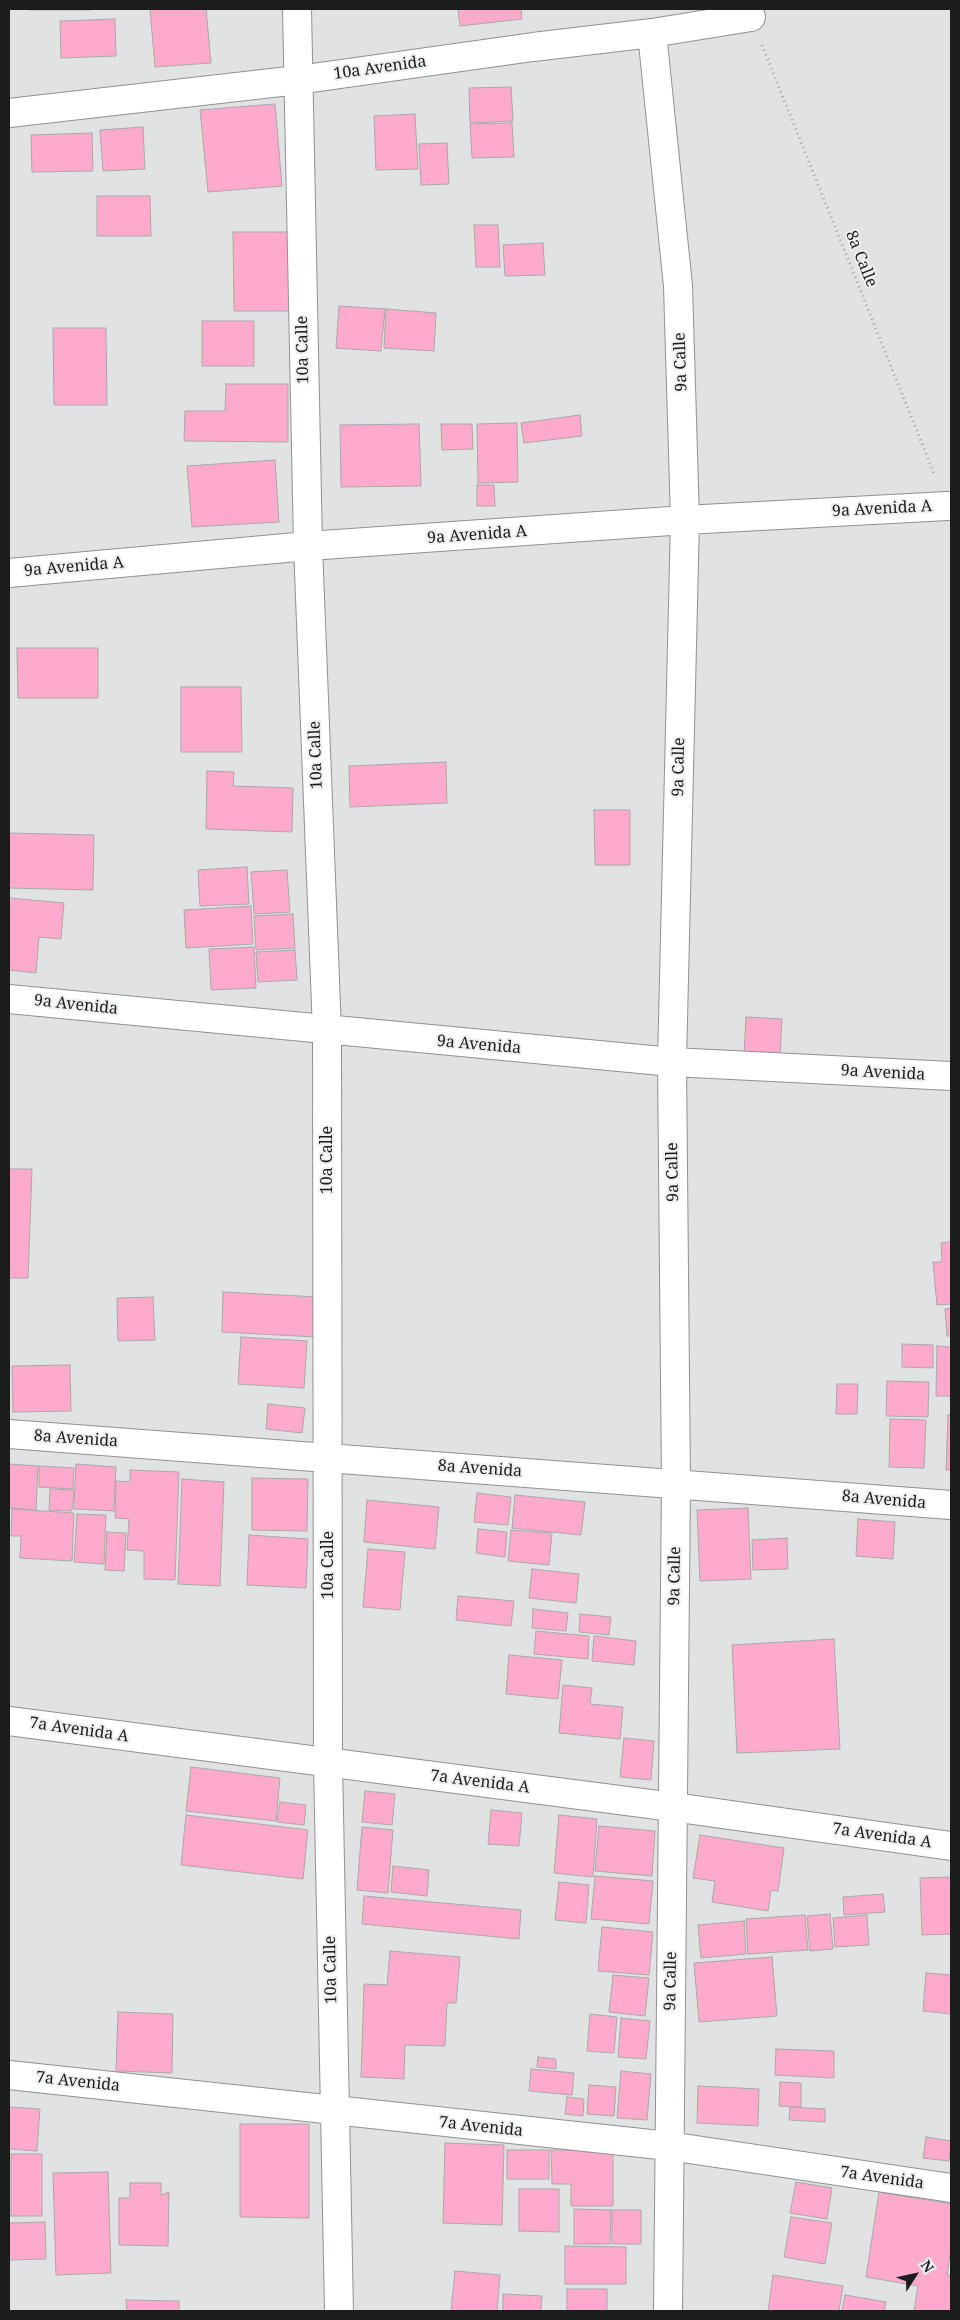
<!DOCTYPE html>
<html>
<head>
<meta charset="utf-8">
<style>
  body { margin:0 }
  #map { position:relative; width:960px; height:2320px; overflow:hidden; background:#e0e2e3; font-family:"Noto Serif",serif }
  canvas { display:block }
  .frame { position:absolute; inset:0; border:10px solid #1b1c1c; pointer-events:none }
  .north { position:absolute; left:890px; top:2250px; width:50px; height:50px; -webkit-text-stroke:4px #edeff1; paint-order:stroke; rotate:55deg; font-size:14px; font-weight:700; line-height:20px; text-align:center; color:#1b1c1c }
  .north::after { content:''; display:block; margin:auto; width:18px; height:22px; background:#1b1c1c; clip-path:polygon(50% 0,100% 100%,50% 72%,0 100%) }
</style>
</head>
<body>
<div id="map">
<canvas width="960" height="2320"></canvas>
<div class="frame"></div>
<div class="north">N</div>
</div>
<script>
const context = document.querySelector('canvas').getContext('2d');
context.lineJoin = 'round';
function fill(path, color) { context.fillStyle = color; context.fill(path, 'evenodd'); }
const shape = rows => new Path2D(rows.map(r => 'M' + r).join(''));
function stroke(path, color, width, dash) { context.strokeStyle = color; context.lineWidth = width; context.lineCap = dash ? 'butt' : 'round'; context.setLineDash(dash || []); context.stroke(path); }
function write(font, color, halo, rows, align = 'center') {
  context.font = font + ' "Noto Serif",serif'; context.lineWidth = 4; context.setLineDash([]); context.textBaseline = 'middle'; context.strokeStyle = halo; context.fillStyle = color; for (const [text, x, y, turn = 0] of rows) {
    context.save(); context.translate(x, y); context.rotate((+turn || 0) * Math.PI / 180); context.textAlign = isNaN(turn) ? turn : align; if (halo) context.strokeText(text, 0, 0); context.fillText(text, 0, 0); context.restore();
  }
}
const building = shape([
  [28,9,92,9,92,10,28,10,28,9],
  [150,9,206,9,211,63,155,67,150,9],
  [458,9,521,9,522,19,460,26,458,9],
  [115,19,116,56,61,58,60,21,115,19],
  [511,87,513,121,470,123,469,88,511,87],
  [275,104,282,186,208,192,200,110,275,104],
  [415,114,418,169,376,170,374,116,415,114],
  [512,123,514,157,472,158,470,124,512,123],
  [143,127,145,169,103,171,100,130,143,127],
  [92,133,93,171,32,172,31,135,92,133],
  [447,143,449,184,421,185,419,144,447,143],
  [97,196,150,196,151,236,97,236,97,196],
  [474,225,498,225,500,267,476,267,474,225],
  [233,232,289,232,290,311,234,311,233,232],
  [543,243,545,275,505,276,503,245,543,243],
  [339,306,385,309,381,351,336,348,339,306],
  [386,309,436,313,434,351,384,348,386,309],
  [202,321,254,321,254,366,202,366,202,321],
  [53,328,106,328,107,405,54,405,53,328],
  [226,384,288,384,288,442,184,441,185,411,225,411,226,384],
  [580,415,582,436,524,443,521,423,580,415],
  [517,423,518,482,478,483,477,424,517,423],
  [419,424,421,486,341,487,340,425,419,424],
  [441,424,472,424,473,449,442,450,441,424],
  [275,460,279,522,192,527,187,466,275,460],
  [477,485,494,485,495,506,477,506,477,485],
  [17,648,98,648,98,698,18,698,17,648],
  [181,687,241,687,242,752,181,752,181,687],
  [446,762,447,803,350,807,349,766,446,762],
  [207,771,234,772,233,786,293,788,292,832,206,829,207,771],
  [594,810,630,810,630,865,595,865,594,810],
  [9,833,94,835,93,890,9,888,9,833],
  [247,867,249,904,200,906,198,870,247,867],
  [287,870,290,912,254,914,251,872,287,870],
  [9,898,64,903,61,939,39,937,36,973,9,970,9,898],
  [251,906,253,944,186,948,184,910,251,906],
  [293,914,295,948,256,950,254,916,293,914],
  [254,947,256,988,211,990,209,949,254,947],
  [295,950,297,980,258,982,256,952,295,950],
  [746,1017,782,1019,780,1058,744,1055,746,1017],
  [9,1169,32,1169,28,1278,9,1278,9,1169],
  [951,1242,951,1304,937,1305,933,1262,942,1262,941,1243,951,1242],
  [223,1292,317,1297,316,1337,222,1332,223,1292],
  [153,1297,155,1340,118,1341,117,1298,153,1297],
  [951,1308,951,1336,947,1336,945,1309,951,1308],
  [241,1337,307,1341,304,1388,238,1384,241,1337],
  [902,1344,933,1345,933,1368,902,1367,902,1344],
  [937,1346,951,1347,951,1396,936,1396,937,1346],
  [70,1365,71,1411,13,1412,12,1366,70,1365],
  [887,1381,929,1382,928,1417,886,1416,887,1381],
  [837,1384,858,1384,857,1414,836,1414,837,1384],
  [268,1404,305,1408,302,1433,266,1429,268,1404],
  [948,1415,951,1415,951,1470,946,1470,948,1415],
  [890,1419,926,1420,924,1468,889,1467,890,1419],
  [9,1464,38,1466,36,1510,9,1508,9,1464],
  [76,1464,116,1467,114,1511,74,1509,76,1464],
  [39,1466,74,1468,73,1489,39,1487,39,1466],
  [130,1470,179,1472,175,1580,144,1579,144,1551,127,1550,129,1519,115,1518,116,1481,130,1482,130,1470],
  [252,1478,308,1479,307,1531,252,1530,252,1478],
  [182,1479,224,1482,220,1586,178,1584,182,1479],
  [50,1489,74,1490,72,1511,49,1510,50,1489],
  [477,1493,511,1497,508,1525,474,1522,477,1493],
  [515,1495,585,1502,581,1535,512,1528,515,1495],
  [367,1500,439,1507,435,1549,364,1542,367,1500],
  [748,1508,751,1579,700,1581,697,1510,748,1508],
  [12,1509,74,1513,72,1561,20,1558,21,1536,11,1536,12,1509],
  [77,1514,106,1515,104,1564,74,1562,77,1514],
  [858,1519,895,1522,893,1559,856,1556,858,1519],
  [478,1529,507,1532,505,1557,476,1553,478,1529],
  [511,1530,552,1533,549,1565,508,1561,511,1530],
  [107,1532,126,1533,124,1571,105,1570,107,1532],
  [249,1535,308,1539,306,1588,247,1585,249,1535],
  [787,1538,788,1569,753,1570,752,1540,787,1538],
  [368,1549,405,1552,400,1610,363,1607,368,1549],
  [532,1569,579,1574,576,1603,529,1598,532,1569],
  [458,1596,514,1601,511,1626,456,1620,458,1596],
  [533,1609,568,1613,566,1631,532,1628,533,1609],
  [580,1614,611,1617,609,1635,579,1632,580,1614],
  [536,1631,589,1636,588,1659,534,1654,536,1631],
  [594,1636,636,1641,634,1665,592,1661,594,1636],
  [834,1639,840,1749,737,1753,732,1645,834,1639],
  [509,1655,562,1660,558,1699,506,1694,509,1655],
  [563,1685,592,1688,590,1704,623,1707,620,1739,559,1733,563,1685],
  [624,1738,654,1741,651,1780,620,1777,624,1738],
  [191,1767,280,1778,276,1821,186,1811,191,1767],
  [365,1791,395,1794,392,1825,362,1822,365,1791],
  [280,1802,306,1805,304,1825,277,1822,280,1802],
  [491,1810,522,1813,519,1846,488,1844,491,1810],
  [186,1815,308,1830,303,1879,181,1865,186,1815],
  [559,1815,597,1819,593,1877,554,1873,559,1815],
  [599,1826,655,1831,652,1876,595,1871,599,1826],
  [362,1827,393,1830,388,1893,357,1890,362,1827],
  [700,1835,784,1848,778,1891,771,1890,768,1911,712,1902,715,1881,693,1878,700,1835],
  [393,1866,429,1870,427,1896,391,1892,393,1866],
  [595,1876,653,1881,649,1924,591,1919,595,1876],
  [951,1877,951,1934,922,1935,920,1878,951,1877],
  [559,1882,589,1885,586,1923,555,1920,559,1882],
  [883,1894,885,1912,844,1915,843,1897,883,1894],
  [364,1896,521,1910,519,1939,362,1924,364,1896],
  [830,1914,833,1949,810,1951,807,1916,830,1914],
  [805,1915,808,1950,748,1954,746,1919,805,1915],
  [867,1915,869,1945,835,1947,833,1918,867,1915],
  [744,1921,746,1954,701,1958,698,1925,744,1921],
  [602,1927,653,1932,649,1975,598,1971,602,1927],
  [390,1951,460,1957,456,2003,447,2003,445,2046,405,2045,404,2079,361,2077,364,1984,387,1985,390,1951],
  [772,1957,777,2016,699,2022,694,1963,772,1957],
  [926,1973,951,1975,951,2014,923,2011,926,1973],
  [613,1975,649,1978,645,2016,609,2012,613,1975],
  [118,2012,173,2014,172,2073,116,2071,118,2012],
  [590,2014,617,2017,614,2053,587,2051,590,2014],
  [621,2018,650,2021,646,2059,618,2057,621,2018],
  [776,2049,834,2051,834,2078,775,2075,776,2049],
  [538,2057,556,2059,556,2069,537,2067,538,2057],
  [531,2069,574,2073,572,2095,529,2091,531,2069],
  [621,2071,651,2074,647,2120,617,2118,621,2071],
  [780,2082,801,2083,801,2107,779,2106,780,2082],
  [589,2085,616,2087,614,2116,587,2114,589,2085],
  [698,2086,759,2089,758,2126,697,2123,698,2086],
  [567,2097,584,2099,583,2116,565,2114,567,2097],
  [9,2107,40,2109,37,2151,9,2149,9,2107],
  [790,2107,825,2109,825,2122,789,2120,790,2107],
  [240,2124,309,2124,309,2218,240,2217,240,2124],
  [926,2137,951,2141,949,2161,923,2158,926,2137],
  [445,2143,504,2145,502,2225,443,2223,445,2143],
  [507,2150,549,2150,549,2179,507,2179,507,2150],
  [551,2150,613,2150,613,2206,571,2206,571,2184,552,2184,551,2150],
  [11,2154,42,2154,42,2216,11,2216,11,2154],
  [108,2172,111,2273,56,2275,53,2173,108,2172],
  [796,2182,832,2188,827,2219,790,2213,796,2182],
  [130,2183,161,2183,161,2195,169,2192,168,2246,119,2245,119,2198,130,2198,130,2183],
  [519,2189,559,2189,559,2232,519,2231,519,2189],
  [879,2192,951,2204,951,2248,947,2275,951,2276,951,2311,914,2311,918,2286,866,2277,879,2192],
  [574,2209,611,2210,610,2244,574,2244,574,2209],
  [612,2210,641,2210,641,2244,612,2244,612,2210],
  [791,2217,832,2223,825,2264,784,2257,791,2217],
  [45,2222,46,2259,9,2260,9,2223,45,2222],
  [565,2246,626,2247,626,2284,565,2284,565,2246],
  [455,2271,500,2275,497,2311,451,2311,455,2271],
  [773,2275,843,2286,839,2311,768,2311,773,2275],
  [567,2289,607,2289,607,2311,567,2311,567,2289],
  [503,2294,542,2296,541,2311,503,2311,503,2294],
  [845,2295,886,2302,884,2311,842,2311,845,2295],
  [126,2300,179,2301,179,2311,127,2311,126,2300]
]);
const path = shape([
  [762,45,935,476]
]);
const minor = shape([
  [297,9,308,546,327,1031,328,1763,339,2311],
  [652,33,678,286,685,520,672,1062,676,1483,668,2311],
  [9,113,298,80,533,47,652,33,751,17],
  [9,573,308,546,685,520,947,506],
  [9,999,672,1062,951,1076],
  [9,1434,951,1505],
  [9,1721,673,1807,951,1846],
  [9,2075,669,2146,951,2188]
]);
const streetNames = [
  ["10a Avenida",380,68,-8],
  ["8a Calle",861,259,68],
  ["10a Calle",303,350,-91],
  ["9a Calle",681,362,-92],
  ["9a Avenida A",882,509,-3],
  ["9a Avenida A",477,535,-4],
  ["9a Avenida A",74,567,-5],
  ["10a Calle",316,755,-92],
  ["9a Calle",679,767,-89],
  ["9a Avenida",76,1005,6],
  ["9a Avenida",479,1045,5],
  ["9a Avenida",883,1073,3],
  ["10a Calle",327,1160,-90],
  ["9a Calle",673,1172,-91],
  ["8a Avenida",76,1439,4],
  ["8a Avenida",480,1469,4],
  ["8a Avenida",884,1500,5],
  ["10a Calle",328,1565,-90],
  ["9a Calle",675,1576,-89],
  ["7a Avenida A",79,1730,8],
  ["7a Avenida A",480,1782,7],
  ["7a Avenida A",882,1836,8],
  ["10a Calle",331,1970,-91],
  ["9a Calle",671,1981,-89],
  ["7a Avenida",78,2082,6],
  ["7a Avenida",481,2127,6],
  ["7a Avenida",882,2178,8]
];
fill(building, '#fdaacd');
stroke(building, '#aaa8a9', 1);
stroke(minor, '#8f9193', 30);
stroke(path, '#a2a3a4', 3, [1, 4]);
stroke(minor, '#fff', 28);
write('16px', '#1b1c1c', '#edeff1', streetNames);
</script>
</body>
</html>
